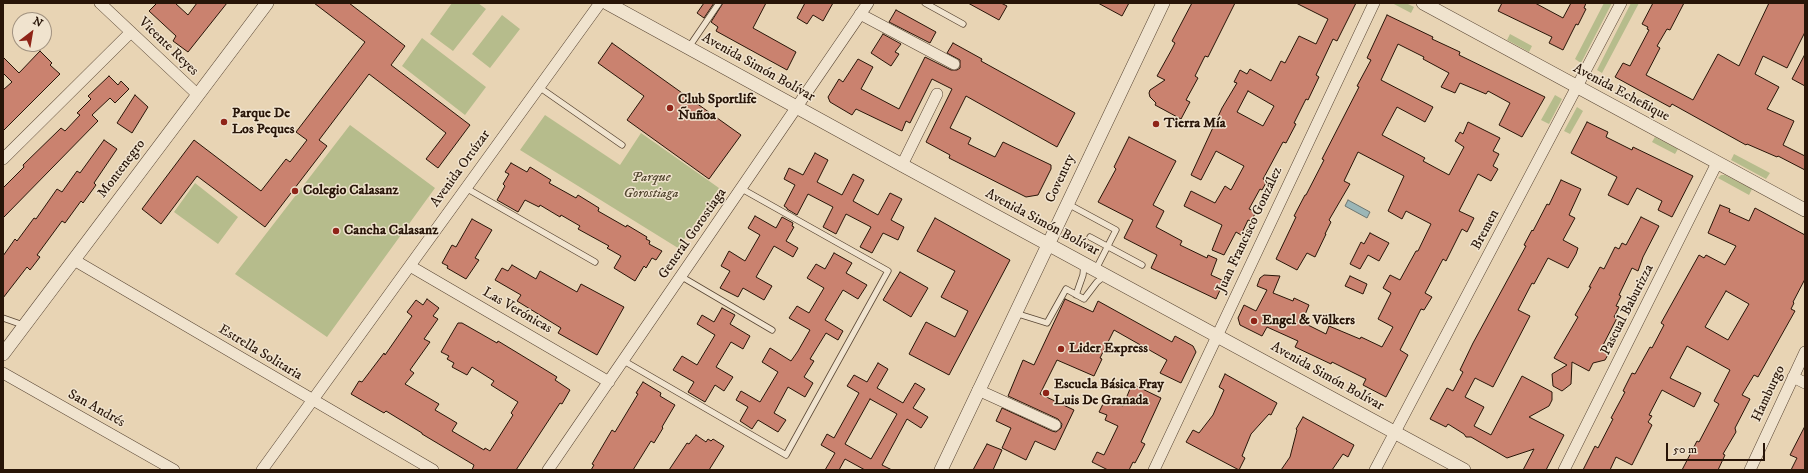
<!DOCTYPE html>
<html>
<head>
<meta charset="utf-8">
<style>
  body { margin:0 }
  #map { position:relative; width:1808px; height:473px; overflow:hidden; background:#e8d4b4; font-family:"IM FELL DW Pica",serif }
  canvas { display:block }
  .frame { position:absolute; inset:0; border:4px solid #281508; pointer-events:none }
  .north { position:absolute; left:12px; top:12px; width:40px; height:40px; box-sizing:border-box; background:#f0e3ce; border:1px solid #a0917f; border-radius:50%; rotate:31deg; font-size:11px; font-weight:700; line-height:16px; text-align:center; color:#281508 }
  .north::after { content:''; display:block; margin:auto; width:14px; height:18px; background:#8f2418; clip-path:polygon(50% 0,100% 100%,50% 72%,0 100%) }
  .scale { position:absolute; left:1666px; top:443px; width:99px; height:18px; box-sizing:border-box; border:2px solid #281508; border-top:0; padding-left:5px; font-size:12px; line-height:14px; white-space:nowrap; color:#281508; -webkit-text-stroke:3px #f0e3ce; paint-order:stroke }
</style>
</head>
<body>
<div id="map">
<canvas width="1808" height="473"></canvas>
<div class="frame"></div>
<div class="north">N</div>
<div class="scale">50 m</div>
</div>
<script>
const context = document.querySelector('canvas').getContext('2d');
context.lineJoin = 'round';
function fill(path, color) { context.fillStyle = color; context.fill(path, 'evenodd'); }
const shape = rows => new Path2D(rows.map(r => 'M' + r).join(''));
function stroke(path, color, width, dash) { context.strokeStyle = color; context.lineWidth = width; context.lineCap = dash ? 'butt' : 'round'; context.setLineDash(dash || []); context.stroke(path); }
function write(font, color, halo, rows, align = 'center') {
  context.font = font + ' "IM FELL DW Pica",serif'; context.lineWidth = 3; context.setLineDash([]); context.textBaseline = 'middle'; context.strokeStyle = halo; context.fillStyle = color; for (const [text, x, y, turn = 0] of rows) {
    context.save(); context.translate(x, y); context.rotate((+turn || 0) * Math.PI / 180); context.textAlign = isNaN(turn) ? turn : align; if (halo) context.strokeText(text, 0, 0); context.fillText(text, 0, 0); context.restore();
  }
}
const green = shape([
  [452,3,478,3,486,9,453,51,430,34],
  [1392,3,1406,3,1414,7,1411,13],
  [1604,3,1612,3,1581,63,1575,59],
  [1631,3,1639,3,1602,73,1597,70],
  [502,15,520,29,490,68,472,54],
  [1510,34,1532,46,1529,52,1507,40],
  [422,38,486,87,465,115,402,66],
  [1555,95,1562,99,1549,124,1541,120],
  [1577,107,1583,111,1570,134,1564,131],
  [545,115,620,165,641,133,719,188,678,248,520,150],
  [350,125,435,188,327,337,235,274],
  [1655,137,1678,149,1675,154,1652,142],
  [1734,154,1770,173,1766,179,1731,160],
  [1721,175,1725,175,1752,189,1749,195,1718,178],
  [195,183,238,217,218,244,174,212]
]);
const water = shape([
  [1348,200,1370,212,1367,218,1345,206,1348,200]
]);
const building = shape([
  [157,3,175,3,188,15,197,3,227,3,188,52,173,41,176,36,149,11,157,3],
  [314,3,349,3,405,46,391,65,470,125,438,168,426,159,446,133,369,74,319,140,327,146,265,227,197,176,161,224,142,209,194,140,261,191,286,159,290,162,307,140,296,132,365,42,314,3],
  [704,3,714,3,704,18,697,13,704,3],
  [723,3,766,3,753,28,796,52,787,70,716,31,718,27,711,22,723,3],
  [805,3,833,3,823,21,813,15,807,24,797,18,805,3],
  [968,3,1001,3,1007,6,999,20,968,3],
  [1098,3,1129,3,1122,16,1098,3],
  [1192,3,1235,3,1208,57,1205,56,1195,76,1198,78,1186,100,1190,102,1181,119,1155,105,1156,103,1150,97,1149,93,1150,90,1165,80,1157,76,1172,49,1175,43,1172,41,1192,3],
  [1296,3,1356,3,1337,41,1333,39,1316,75,1319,77,1308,100,1306,99,1294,123,1296,124,1286,143,1283,142,1263,179,1267,181,1262,190,1260,189,1249,209,1256,212,1251,221,1248,220,1241,235,1236,232,1224,255,1212,250,1222,225,1184,206,1191,191,1215,203,1225,186,1231,190,1244,166,1216,151,1201,180,1191,175,1222,108,1237,83,1234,82,1240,70,1247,74,1250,69,1271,81,1281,61,1285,63,1299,36,1316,44,1328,19,1296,3],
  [1248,91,1274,106,1263,126,1237,112,1248,91],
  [1502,3,1535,3,1563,18,1571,3,1586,3,1584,8,1586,9,1578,25,1576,24,1563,50,1549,43,1552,37,1498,11,1502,3],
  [1653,3,1684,3,1670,30,1667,29,1657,46,1660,48,1646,75,1693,100,1718,54,1739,66,1769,3,1805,3,1805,32,1787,68,1763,56,1755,74,1779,87,1767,109,1794,121,1783,145,1805,156,1805,170,1778,156,1777,157,1747,144,1746,145,1672,104,1670,107,1615,77,1623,63,1630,66,1649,30,1647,29,1648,27,1642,24,1653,3],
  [896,10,936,32,930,43,889,22,896,10],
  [1387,15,1433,37,1432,39,1460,52,1459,55,1545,97,1522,137,1499,125,1510,103,1488,91,1486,94,1460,83,1455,93,1441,87,1449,73,1423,59,1424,57,1398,44,1381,80,1433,107,1425,122,1397,107,1382,135,1425,158,1423,161,1449,175,1464,147,1455,141,1460,132,1463,134,1468,122,1500,138,1493,151,1499,154,1493,166,1498,169,1491,181,1478,174,1459,211,1474,218,1467,232,1462,229,1446,261,1443,259,1425,293,1432,297,1424,310,1421,309,1400,350,1408,355,1386,397,1363,385,1366,379,1332,362,1331,364,1295,347,1298,341,1267,327,1262,336,1240,325,1238,318,1244,305,1256,311,1267,290,1257,286,1260,278,1264,275,1280,276,1273,293,1293,301,1294,298,1309,305,1302,322,1326,334,1329,326,1360,339,1361,337,1382,347,1393,327,1378,319,1391,293,1383,288,1390,275,1400,280,1416,251,1418,251,1431,224,1406,211,1402,219,1388,211,1404,176,1358,152,1344,181,1350,184,1329,220,1331,222,1325,234,1326,234,1315,257,1307,253,1297,270,1276,259,1296,217,1294,216,1305,195,1306,195,1324,160,1322,159,1359,87,1357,86,1371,60,1367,58,1387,15],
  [883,34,901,44,895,52,899,54,891,66,871,53,883,34],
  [612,43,741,135,709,179,627,120,644,96,598,63,612,43],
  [953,43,982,59,981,61,1075,113,1057,147,966,96,950,128,971,138,968,144,995,157,1003,142,1051,165,1051,169,1038,195,1026,197,949,158,950,155,926,142,952,89,932,79,910,123,906,121,902,131,856,109,852,115,830,102,828,97,839,79,843,82,858,59,873,67,861,89,899,109,925,57,951,70,957,70,960,68,960,60,947,53,953,43],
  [40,51,52,63,50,65,60,74,3,131,3,90,12,82,3,73,3,57,19,73,40,51],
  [1805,54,1805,86,1792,79,1805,54],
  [109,76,118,85,121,81,129,89,115,103,110,98,92,115,98,121,3,218,3,188,24,167,23,165,61,128,65,131,80,115,77,113,91,99,88,96,109,76],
  [135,95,148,107,132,133,117,123,135,95],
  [1587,122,1608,132,1606,137,1632,150,1633,147,1693,176,1672,217,1658,210,1662,201,1637,188,1628,205,1608,195,1617,177,1571,153,1587,122],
  [1129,137,1176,161,1153,205,1164,211,1156,227,1182,241,1180,245,1207,258,1208,255,1217,259,1211,275,1224,281,1216,299,1151,268,1157,255,1124,238,1133,220,1098,202,1116,169,1114,167,1129,137],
  [104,140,117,149,94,183,96,185,83,203,81,201,65,223,62,221,37,255,40,257,30,270,27,267,3,298,3,256,15,239,17,241,34,218,36,219,57,189,62,192,77,171,80,173,104,140],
  [815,153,828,160,817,182,842,195,853,174,864,180,853,201,869,210,878,215,890,193,902,199,891,220,904,227,898,240,883,233,872,253,860,247,871,227,846,214,836,234,823,227,833,207,808,194,797,215,787,209,787,208,784,206,795,185,784,179,789,168,803,175,815,153],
  [511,163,527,172,530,167,551,180,549,183,576,198,578,195,599,208,598,211,626,227,627,225,647,237,646,239,650,241,649,244,662,251,656,260,652,258,646,268,644,266,635,281,614,268,621,256,607,248,609,246,578,229,580,226,561,215,560,217,540,205,539,207,525,200,518,212,497,200,505,186,503,184,509,174,505,172,511,163],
  [1561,180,1581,189,1569,215,1575,218,1563,240,1578,248,1576,254,1568,268,1548,258,1534,284,1532,283,1518,310,1530,316,1493,387,1475,378,1465,397,1484,407,1474,426,1491,435,1522,376,1552,392,1552,400,1549,406,1529,417,1564,435,1546,470,1523,470,1534,449,1507,458,1471,437,1466,437,1464,434,1448,424,1446,427,1430,419,1447,388,1453,391,1463,372,1460,370,1473,343,1526,246,1524,245,1532,230,1533,231,1547,204,1549,205,1561,180],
  [1720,205,1730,209,1729,212,1749,221,1755,208,1805,235,1805,279,1793,302,1794,303,1791,309,1795,311,1758,377,1754,375,1742,395,1750,399,1735,428,1736,432,1723,454,1725,455,1718,470,1682,470,1697,441,1699,442,1719,404,1714,401,1730,370,1687,346,1670,378,1701,393,1694,407,1662,390,1649,415,1652,416,1648,422,1652,425,1632,465,1616,457,1610,470,1583,470,1595,446,1598,448,1613,419,1611,418,1625,392,1623,391,1632,373,1635,374,1650,347,1652,348,1664,325,1661,323,1699,255,1704,258,1706,255,1725,265,1736,246,1708,233,1720,205],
  [1726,291,1749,304,1728,340,1705,327,1726,291],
  [755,216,776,228,782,217,793,223,792,226,794,227,786,241,798,248,793,257,774,246,756,277,772,286,764,300,743,288,738,297,720,288,730,271,721,266,729,251,745,261,760,235,748,228,755,216],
  [1641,217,1659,226,1643,257,1638,271,1632,268,1619,295,1621,296,1616,306,1619,307,1614,317,1617,318,1601,349,1609,353,1605,360,1593,363,1589,371,1572,362,1571,384,1562,391,1553,386,1552,374,1567,365,1554,358,1578,317,1575,315,1591,287,1589,287,1600,267,1604,269,1615,247,1619,249,1622,243,1626,245,1641,217],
  [935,218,1010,260,949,375,909,354,926,322,955,337,968,311,941,297,955,271,917,251,935,218],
  [472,219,492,230,475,258,479,260,466,279,447,268,448,266,442,263,452,245,456,247,472,219],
  [1370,233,1389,243,1379,261,1368,255,1360,269,1350,264,1361,242,1364,244,1370,233],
  [834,253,852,263,846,273,867,285,858,299,843,290,825,320,843,331,838,340,826,333,810,359,814,361,804,377,813,383,805,397,788,387,774,413,786,420,778,432,758,420,752,429,740,421,748,407,736,400,741,391,760,402,778,372,762,362,770,348,791,361,798,351,810,330,789,318,797,306,809,313,824,288,807,278,816,264,825,269,834,253],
  [512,265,536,279,540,271,577,292,581,284,624,307,597,355,558,333,561,328,517,301,521,295,495,280,502,268,508,271,512,265],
  [900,272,928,288,911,317,883,300,900,272],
  [1350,276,1367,284,1363,294,1345,286,1350,276],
  [427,299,439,308,433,316,438,319,424,339,430,342,410,370,414,373,405,384,439,404,435,410,457,423,452,431,484,450,485,448,490,451,513,415,511,413,518,402,491,385,494,381,472,367,467,375,452,367,454,363,447,359,449,356,441,352,458,323,462,323,497,343,498,341,526,358,557,377,555,380,570,390,562,404,560,403,516,470,472,470,474,465,422,434,422,433,386,411,384,413,351,394,359,381,362,382,384,353,385,355,412,316,407,312,416,300,423,305,427,299],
  [1065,299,1093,312,1098,301,1172,342,1175,336,1193,346,1196,352,1181,383,1160,373,1167,360,1114,330,1100,358,1102,359,1094,376,1057,360,1040,394,1074,410,1055,450,1035,441,1026,460,1002,448,1011,428,996,421,1002,408,1052,431,1056,432,1061,428,1062,424,1058,419,1008,396,1023,360,1034,365,1065,299],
  [722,308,735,315,730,324,750,336,743,349,731,342,716,367,733,377,724,391,715,385,705,402,688,392,694,382,673,370,682,356,697,365,715,335,697,324,702,315,714,322,722,308],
  [878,363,888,369,877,388,903,403,915,383,925,389,913,408,928,417,921,428,907,419,882,465,892,470,865,470,845,459,839,470,825,470,835,453,821,445,827,434,834,438,859,393,847,386,854,375,867,382,878,363],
  [870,399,897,414,871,459,845,444,870,399],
  [1225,374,1277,403,1271,415,1269,414,1251,434,1242,456,1245,458,1239,470,1186,442,1193,430,1199,433,1213,415,1224,390,1219,387,1225,374],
  [643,382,661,393,660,396,675,405,662,427,663,428,654,443,651,441,633,470,591,470,594,465,592,464,612,430,615,432,638,394,636,393,643,382],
  [1132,384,1161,398,1141,442,1145,444,1135,463,1133,462,1129,470,1108,470,1092,462,1097,452,1104,455,1118,426,1105,420,1107,415,1099,412,1106,398,1123,406,1132,384],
  [1303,417,1354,445,1348,457,1343,454,1332,470,1281,470,1290,457,1297,430,1296,429,1303,417],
  [1805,426,1805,470,1791,470,1797,458,1790,455,1805,426],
  [696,435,706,442,708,439,711,441,713,439,724,446,709,470,669,470,687,443,689,444,696,435],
  [987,444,1002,450,993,470,973,470,987,444]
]);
const service = shape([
  [925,3,963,24],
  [689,47,719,3],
  [539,87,622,145],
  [466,188,595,262],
  [1068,204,1116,230,1096,269],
  [1090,237,1142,265],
  [682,277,772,330],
  [1076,295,1083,275,1084,263],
  [1015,313,1047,323,1066,289,1084,299,1097,282,1106,275],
  [3,318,23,325],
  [624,361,786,455,888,271,742,189]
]);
const minor = shape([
  [100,3,198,95],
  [860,14,954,64],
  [3,159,131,32],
  [902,165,937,94],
  [74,260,433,470],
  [410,266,609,382],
  [3,373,174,470],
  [1793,377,1805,383],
  [978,390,1055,425],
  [262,470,600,3],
  [548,470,868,3],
  [1154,470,1374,3],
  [1375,470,1621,3],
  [1564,470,1717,163],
  [1750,470,1805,352]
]);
const tertiary = shape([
  [607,3,902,165,1464,470],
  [1423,3,1805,210],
  [3,354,267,3],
  [941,470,1163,3]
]);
const markers = [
  [670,108,4,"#8f2418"],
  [224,122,4,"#8f2418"],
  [1156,124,4,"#8f2418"],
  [295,191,4,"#8f2418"],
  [336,231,4,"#8f2418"],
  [1254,321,4,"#8f2418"],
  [1061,349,4,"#8f2418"],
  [1046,393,4,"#8f2418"]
];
const streetNames = [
  ["Vicente Reyes",168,47,44],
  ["Avenida Simón Bolívar",758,68,29],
  ["Avenida Echeñique",1621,93,28],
  ["Montenegro",122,169,-53],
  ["Avenida Ortúzar",461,169,-54],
  ["Coventry",1061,179,-65],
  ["Avenida Simón Bolívar",1042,223,28],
  ["Juan Francisco González",1250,230,-65],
  ["Bremen",1486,230,-62],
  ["General Gorostiaga",693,234,-55],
  ["Pascual Baburizza",1628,310,-63],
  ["Las Verónicas",517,311,30],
  ["Estrella Solitaria",260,353,31],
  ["Avenida Simón Bolívar",1327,377,29],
  ["Hamburgo",1769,394,-65],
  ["San Andrés",96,409,29]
];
const poiNames = [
  ["Club Sportlife",678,100],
  ["Ñuñoa",678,116],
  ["Parque De",232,114],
  ["Los Peques",232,130],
  ["Tierra Mía",1164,124],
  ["Colegio Calasanz",303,191],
  ["Cancha Calasanz",344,231],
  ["Engel & Völkers",1262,321],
  ["Lider Express",1069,349],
  ["Escuela Básica Fray",1054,385],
  ["Luis De Granada",1054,401]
];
const parkNames = [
  ["Parque",651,178],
  ["Gorostiaga",651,194]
];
fill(green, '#b6bc8c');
fill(water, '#9bb6b7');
stroke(water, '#6d7671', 1);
fill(building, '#ca826f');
stroke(building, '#281508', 1);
stroke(service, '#584533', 7);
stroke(minor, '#584533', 12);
stroke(tertiary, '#584533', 14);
stroke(service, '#f0e3ce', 5.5);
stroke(minor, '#f0e3ce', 11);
stroke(tertiary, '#f0e3ce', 13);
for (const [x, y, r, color] of markers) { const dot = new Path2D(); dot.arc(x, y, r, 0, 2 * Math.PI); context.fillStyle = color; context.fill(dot); stroke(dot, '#f0e3ce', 1.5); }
write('14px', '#281508', '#f0e3ce', streetNames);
write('bold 14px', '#281508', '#f0e3ce', poiNames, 'left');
write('italic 14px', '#534730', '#f0e3ce', parkNames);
</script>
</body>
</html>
